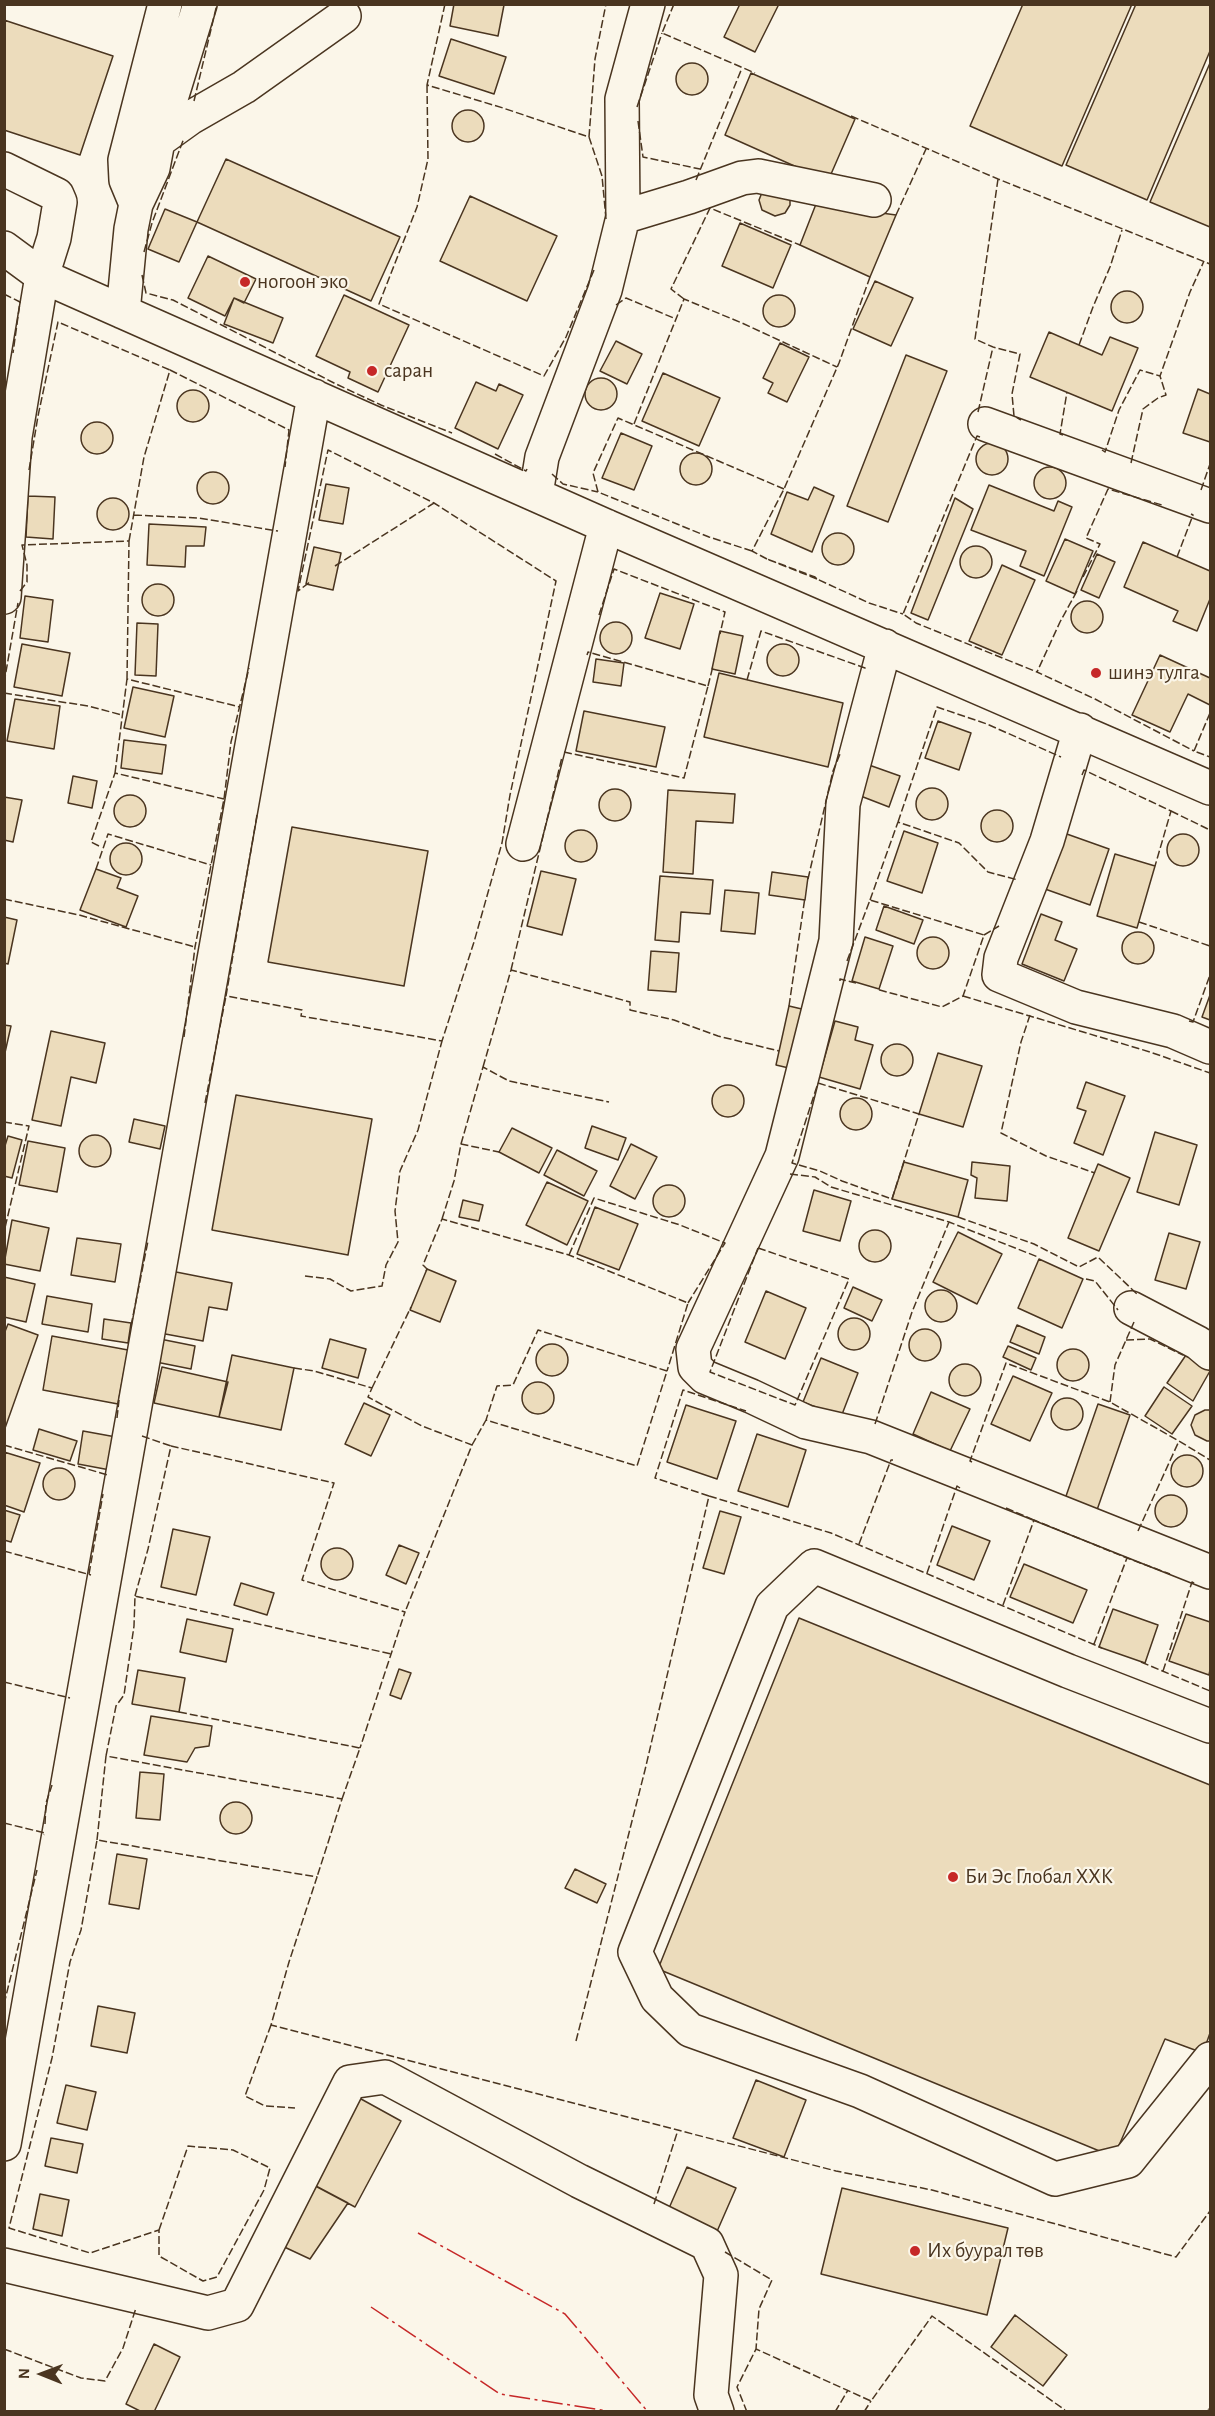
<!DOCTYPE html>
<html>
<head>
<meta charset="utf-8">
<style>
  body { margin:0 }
  #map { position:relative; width:1215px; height:2416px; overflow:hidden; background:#fbf6e9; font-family:"Alegreya Sans",sans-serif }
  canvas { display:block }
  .frame { position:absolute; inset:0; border:6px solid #4a3520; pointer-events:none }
  .north { position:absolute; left:12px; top:2344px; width:60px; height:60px; -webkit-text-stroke:4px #fbf6e9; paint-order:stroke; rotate:271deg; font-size:16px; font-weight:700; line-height:24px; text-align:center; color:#4a3520 }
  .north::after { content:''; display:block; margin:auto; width:21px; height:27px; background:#4a3520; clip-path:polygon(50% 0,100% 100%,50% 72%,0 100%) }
</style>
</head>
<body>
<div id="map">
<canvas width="1215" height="2416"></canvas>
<div class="frame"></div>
<div class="north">N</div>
</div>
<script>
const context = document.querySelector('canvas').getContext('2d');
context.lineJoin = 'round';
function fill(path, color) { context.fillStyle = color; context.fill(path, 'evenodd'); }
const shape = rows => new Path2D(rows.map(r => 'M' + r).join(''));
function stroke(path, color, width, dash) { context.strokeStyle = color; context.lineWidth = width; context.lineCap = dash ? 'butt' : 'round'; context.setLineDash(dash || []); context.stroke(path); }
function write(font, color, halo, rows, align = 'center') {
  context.font = font + ' "Alegreya Sans",sans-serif'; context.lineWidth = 4.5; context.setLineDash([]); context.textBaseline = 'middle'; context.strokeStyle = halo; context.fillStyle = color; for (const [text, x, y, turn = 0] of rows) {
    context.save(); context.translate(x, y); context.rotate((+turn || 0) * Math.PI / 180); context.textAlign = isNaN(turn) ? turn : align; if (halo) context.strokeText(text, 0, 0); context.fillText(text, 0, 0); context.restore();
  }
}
const building = shape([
  [454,4,504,5,498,36,450,26,454,4],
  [740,4,779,4,755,52,724,37,740,4],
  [1023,4,1132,4,1062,166,970,126,1023,4],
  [1136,4,1210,4,1210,51,1147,200,1066,165,1136,4],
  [4,20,113,56,80,155,4,130,4,20],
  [451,39,506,57,494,94,439,76,451,39],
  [1210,63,1210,227,1150,202,1210,63],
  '676 79a16 16 0 1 1 32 0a16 16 0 1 1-32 0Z',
  [751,73,855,119,828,181,725,135,751,73],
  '452 126a16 16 0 1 1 32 0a16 16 0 1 1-32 0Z',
  [226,159,400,237,371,301,197,222,226,159],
  [763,190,790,195,790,205,785,213,775,216,762,210,759,200,763,190],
  [470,196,557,236,527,301,440,261,470,196],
  [816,204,896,215,870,277,800,245,816,204],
  [165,209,197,222,179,262,148,249,165,209],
  [740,223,791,245,773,288,722,266,740,223],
  [208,256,256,279,244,303,234,298,225,316,188,298,208,256],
  [875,281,913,298,891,346,853,329,875,281],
  '1111 307a16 16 0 1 1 32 0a16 16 0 1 1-32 0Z',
  [344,295,409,325,378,392,348,378,350,372,316,356,344,295],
  '763 311a16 16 0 1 1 32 0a16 16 0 1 1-32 0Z',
  [234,298,283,318,273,343,224,324,234,298],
  [1049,332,1102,355,1110,337,1138,348,1112,411,1030,377,1049,332],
  [616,341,642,354,627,384,600,371,616,341],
  [780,343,809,357,787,402,768,393,773,383,763,378,780,343],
  [906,355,947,371,888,522,847,506,906,355],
  [663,373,720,398,699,446,642,421,663,373],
  '585 394a16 16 0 1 1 32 0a16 16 0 1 1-32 0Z',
  [476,382,496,391,499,384,523,395,498,449,455,428,476,382],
  [1198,389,1210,394,1210,442,1183,433,1198,389],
  '177 406a16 16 0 1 1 32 0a16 16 0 1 1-32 0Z',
  '81 438a16 16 0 1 1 32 0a16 16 0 1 1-32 0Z',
  [621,433,652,446,634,490,602,478,621,433],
  '976 459a16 16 0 1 1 32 0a16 16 0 1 1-32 0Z',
  '680 469a16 16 0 1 1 32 0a16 16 0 1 1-32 0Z',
  '1034 483a16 16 0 1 1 32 0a16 16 0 1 1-32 0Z',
  '197 488a16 16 0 1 1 32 0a16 16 0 1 1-32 0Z',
  [326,484,349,488,343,524,319,520,326,484],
  [989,485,1054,511,1058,501,1072,507,1044,576,1020,566,1026,551,971,530,989,485],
  [814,487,834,496,812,552,771,534,787,492,808,500,814,487],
  [28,496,55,497,53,539,26,537,28,496],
  [955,498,973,509,928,620,911,613,955,498],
  '97 514a16 16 0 1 1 32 0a16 16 0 1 1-32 0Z',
  [149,524,206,527,204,546,186,546,185,567,147,565,149,524],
  '822 549a16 16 0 1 1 32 0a16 16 0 1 1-32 0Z',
  [1065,539,1093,551,1075,594,1046,581,1065,539],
  [1143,542,1210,571,1210,599,1197,631,1173,621,1178,611,1124,587,1143,542],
  '960 562a16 16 0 1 1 32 0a16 16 0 1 1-32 0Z',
  [314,547,341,553,333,590,306,584,314,547],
  [1097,554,1115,562,1099,598,1081,590,1097,554],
  [1002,565,1035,580,1002,655,969,641,1002,565],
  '142 600a16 16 0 1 1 32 0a16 16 0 1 1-32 0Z',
  [660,593,694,604,680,649,645,638,660,593],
  [25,596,53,600,48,642,20,638,25,596],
  '1071 617a16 16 0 1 1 32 0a16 16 0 1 1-32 0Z',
  '600 638a16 16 0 1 1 32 0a16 16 0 1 1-32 0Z',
  [137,623,158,624,156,676,135,675,137,623],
  [720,631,743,636,735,674,712,669,720,631],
  [22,644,70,653,62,696,14,687,22,644],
  '767 660a16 16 0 1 1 32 0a16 16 0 1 1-32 0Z',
  [1160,655,1210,678,1210,705,1188,694,1170,732,1132,715,1160,655],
  [596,659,624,663,621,686,593,682,596,659],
  [719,673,843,703,828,767,704,737,719,673],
  [133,687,174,696,165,737,124,728,133,687],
  [15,699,60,706,54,749,7,741,15,699],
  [584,711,665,727,656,767,576,751,584,711],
  [938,721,971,733,959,770,925,758,938,721],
  [124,740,166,745,162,774,121,768,124,740],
  [869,765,900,776,889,807,858,795,869,765],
  [73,776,97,781,92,808,68,803,73,776],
  '916 804a16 16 0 1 1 32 0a16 16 0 1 1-32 0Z',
  '599 805a16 16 0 1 1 32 0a16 16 0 1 1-32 0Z',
  [668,790,735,794,733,823,696,821,693,874,663,872,668,790],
  '114 811a16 16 0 1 1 32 0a16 16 0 1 1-32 0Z',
  [4,797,22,800,13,842,4,840,4,797],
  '981 826a16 16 0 1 1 32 0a16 16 0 1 1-32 0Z',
  [292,827,428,851,404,986,268,962,292,827],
  '565 846a16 16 0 1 1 32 0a16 16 0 1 1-32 0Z',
  [904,831,938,843,922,893,887,881,904,831],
  [1064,833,1109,849,1090,905,1045,889,1064,833],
  '1167 850a16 16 0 1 1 32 0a16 16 0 1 1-32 0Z',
  '110 859a16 16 0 1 1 32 0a16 16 0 1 1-32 0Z',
  [1115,854,1155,866,1137,928,1097,916,1115,854],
  [96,869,121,878,117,888,138,896,126,927,80,910,96,869],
  [541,871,576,879,562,935,527,926,541,871],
  [772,872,808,877,805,900,769,895,772,872],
  [660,876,713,880,710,914,681,912,679,942,655,940,660,876],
  [725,890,759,893,755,934,721,931,725,890],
  [884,906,923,920,914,944,876,930,884,906],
  [1041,914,1062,922,1055,940,1077,949,1064,981,1022,964,1041,914],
  [4,917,17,920,8,964,4,963,4,917],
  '1122 948a16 16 0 1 1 32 0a16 16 0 1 1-32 0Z',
  [865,937,893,946,879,989,852,981,865,937],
  '917 953a16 16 0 1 1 32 0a16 16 0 1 1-32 0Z',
  [651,951,679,953,676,992,648,990,651,951],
  [1210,995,1210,1020,1202,1017,1210,995],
  [789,1006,806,1010,793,1069,776,1065,789,1006],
  [835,1021,858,1027,855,1040,873,1045,860,1089,819,1077,835,1021],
  [4,1025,11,1026,4,1057,4,1025],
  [51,1031,105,1043,96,1083,71,1077,61,1126,32,1120,51,1031],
  '881 1060a16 16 0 1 1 32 0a16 16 0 1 1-32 0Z',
  [938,1053,982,1066,963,1127,919,1114,938,1053],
  [1086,1082,1125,1096,1103,1155,1074,1143,1086,1111,1077,1108,1086,1082],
  '712 1101a16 16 0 1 1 32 0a16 16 0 1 1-32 0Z',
  [236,1095,372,1119,348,1255,212,1230,236,1095],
  '840 1114a16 16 0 1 1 32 0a16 16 0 1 1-32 0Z',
  [134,1119,165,1126,160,1149,129,1142,134,1119],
  [592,1126,626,1138,618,1160,585,1148,592,1126],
  [512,1128,552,1148,539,1173,499,1152,512,1128],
  [1155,1132,1197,1145,1179,1205,1137,1192,1155,1132],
  '79 1151a16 16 0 1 1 32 0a16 16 0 1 1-32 0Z',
  [8,1136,22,1140,12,1178,4,1176,4,1149,8,1136],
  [28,1141,65,1148,57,1192,19,1185,28,1141],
  [631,1144,657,1157,635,1199,610,1186,631,1144],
  [557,1150,597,1171,584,1196,544,1175,557,1150],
  [904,1162,968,1180,958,1217,892,1199,904,1162],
  [972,1162,1010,1166,1007,1201,975,1198,977,1178,971,1175,972,1162],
  [1098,1164,1130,1178,1099,1251,1068,1238,1098,1164],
  [547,1182,588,1201,567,1245,526,1225,547,1182],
  '653 1201a16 16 0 1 1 32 0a16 16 0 1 1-32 0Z',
  [814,1190,851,1201,840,1241,803,1231,814,1190],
  [463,1200,483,1205,479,1221,459,1217,463,1200],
  [595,1207,638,1224,619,1270,577,1254,595,1207],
  [12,1220,49,1228,40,1271,4,1264,12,1220],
  '859 1246a16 16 0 1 1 32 0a16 16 0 1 1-32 0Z',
  [958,1232,1002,1254,977,1304,933,1282,958,1232],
  [1169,1233,1200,1242,1186,1289,1155,1280,1169,1233],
  [77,1238,121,1244,115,1282,71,1275,77,1238],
  [1039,1259,1083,1279,1062,1328,1018,1308,1039,1259],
  [427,1269,456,1281,440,1322,410,1310,427,1269],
  [171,1271,232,1283,227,1310,209,1307,203,1341,160,1333,171,1271],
  [4,1277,35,1284,26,1322,4,1317,4,1277],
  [853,1287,882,1300,872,1321,844,1308,853,1287],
  '925 1306a16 16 0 1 1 32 0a16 16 0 1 1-32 0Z',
  [766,1291,806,1308,785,1359,745,1342,766,1291],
  [47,1296,92,1304,88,1332,42,1324,47,1296],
  '838 1334a16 16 0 1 1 32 0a16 16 0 1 1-32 0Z',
  [104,1319,131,1323,128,1343,102,1339,104,1319],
  [8,1324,38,1335,4,1431,4,1334,8,1324],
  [1017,1325,1045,1337,1039,1354,1010,1342,1017,1325],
  '909 1345a16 16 0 1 1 32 0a16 16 0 1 1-32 0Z',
  [52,1336,128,1350,118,1404,43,1390,52,1336],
  [160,1339,195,1346,191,1369,156,1362,160,1339],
  [330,1339,366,1349,358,1378,322,1368,330,1339],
  '536 1360a16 16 0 1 1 32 0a16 16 0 1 1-32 0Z',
  [1008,1346,1036,1358,1031,1370,1003,1357,1008,1346],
  '1057 1365a16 16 0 1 1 32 0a16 16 0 1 1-32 0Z',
  [232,1355,294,1368,281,1430,219,1417,232,1355],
  [1186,1355,1210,1371,1193,1401,1167,1383,1186,1355],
  [821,1358,858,1373,841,1417,803,1402,821,1358],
  '949 1380a16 16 0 1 1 32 0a16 16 0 1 1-32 0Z',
  [162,1367,228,1382,219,1417,154,1403,162,1367],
  [1013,1376,1052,1393,1030,1441,991,1424,1013,1376],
  '522 1398a16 16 0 1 1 32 0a16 16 0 1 1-32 0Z',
  [1164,1387,1192,1406,1172,1434,1145,1416,1164,1387],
  [931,1392,970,1409,950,1451,913,1434,931,1392],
  '1051 1414a16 16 0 1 1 32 0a16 16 0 1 1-32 0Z',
  [364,1403,390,1415,371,1456,345,1444,364,1403],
  [1098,1404,1130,1415,1097,1510,1065,1499,1098,1404],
  [686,1405,736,1421,717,1479,667,1462,686,1405],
  [1205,1410,1210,1410,1210,1441,1207,1441,1195,1435,1191,1425,1195,1415,1205,1410],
  [39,1429,77,1441,70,1461,33,1450,39,1429],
  [83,1431,116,1437,110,1470,78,1464,83,1431],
  [757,1434,806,1450,788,1507,738,1491,757,1434],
  [4,1452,40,1463,24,1512,4,1505,4,1452],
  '1171 1471a16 16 0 1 1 32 0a16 16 0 1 1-32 0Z',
  '43 1484a16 16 0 1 1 32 0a16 16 0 1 1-32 0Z',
  '1155 1511a16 16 0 1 1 32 0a16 16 0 1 1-32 0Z',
  [4,1510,20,1515,11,1542,4,1540,4,1510],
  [720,1511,741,1517,724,1574,703,1568,720,1511],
  [952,1526,990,1541,974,1580,937,1565,952,1526],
  [173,1529,210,1537,196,1595,161,1587,173,1529],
  [399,1545,419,1553,406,1584,386,1575,399,1545],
  '321 1564a16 16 0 1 1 32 0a16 16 0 1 1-32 0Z',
  [1024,1564,1087,1590,1073,1623,1010,1597,1024,1564],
  [241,1583,274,1593,267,1615,234,1605,241,1583],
  [1113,1609,1158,1625,1145,1663,1099,1647,1113,1609],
  [1186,1614,1210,1622,1210,1670,1209,1675,1169,1661,1186,1614],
  [799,1618,1210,1785,1210,2033,1203,2053,1165,2039,1114,2157,658,1969,799,1618],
  [187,1619,233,1629,226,1662,180,1652,187,1619],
  [399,1669,411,1673,401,1699,390,1695,399,1669],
  [138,1670,185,1678,179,1712,132,1704,138,1670],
  [151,1716,212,1726,209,1746,195,1748,187,1762,144,1755,151,1716],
  [140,1772,164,1774,160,1820,136,1818,140,1772],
  '220 1818a16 16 0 1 1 32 0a16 16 0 1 1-32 0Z',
  [117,1854,147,1859,139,1909,109,1904,117,1854],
  [575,1869,606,1884,597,1903,565,1888,575,1869],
  [98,2006,135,2013,127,2053,91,2046,98,2006],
  [756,2080,806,2100,784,2157,733,2138,756,2080],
  [66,2085,96,2092,87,2130,57,2123,66,2085],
  [352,2094,401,2121,355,2207,306,2181,352,2094],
  [51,2138,83,2144,77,2173,45,2166,51,2138],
  [687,2167,736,2188,715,2236,666,2215,687,2167],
  [314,2185,348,2203,310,2259,280,2245,314,2185],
  [842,2188,1008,2228,987,2315,821,2274,842,2188],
  [40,2194,69,2200,62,2236,33,2229,40,2194],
  [1015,2315,1067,2355,1043,2386,991,2347,1015,2315],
  [154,2344,180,2357,154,2412,142,2412,126,2404,154,2344]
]);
const path = shape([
  [1209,2412,1210,2409]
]);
const minor = shape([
  [158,141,190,118,244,87,344,16],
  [4,169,57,195,60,202,54,238,42,276,15,437,4,597],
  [136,204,126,180,125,160,165,4],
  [623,217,689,197,742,178,758,176,874,200],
  [4,248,42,276,606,526,1210,788],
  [123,312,131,229,136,204,153,168,158,141,200,4],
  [985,424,1210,506],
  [536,494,542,457,605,290,623,217,622,99,648,4],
  [885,646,843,804,836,941,782,1156,693,1349,695,1367,705,1377,751,1396,806,1422,871,1437,1210,1572],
  [1080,730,1047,841,1001,958,999,975,1076,1007,1173,1031,1210,1047],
  [523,844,606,526],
  [1131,1308,1198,1343,1210,1353],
  [1210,1726,1068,1671,814,1566,772,1606,635,1952,657,1998,690,2030,860,2091,1055,2179,1128,2161,1210,2059],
  [4,2144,314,396],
  [4,2265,208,2313,237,2305,350,2082,385,2077,579,2181,707,2244,721,2275,711,2395,717,2412]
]);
const fence = shape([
  [445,4,427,85,503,108,589,137,595,59,606,4],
  [674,4,662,33,755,73],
  [427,85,428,159,417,207,379,304,544,376,566,337,594,270],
  [194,101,217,4],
  [637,107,662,33],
  [851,116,998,179,1210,264],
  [638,121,643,157,700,169],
  [589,137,602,176,606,219],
  [998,179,975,339,993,347,1020,354,1012,394,1014,416,1021,420],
  [696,180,742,68],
  [896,215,926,149],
  [144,252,152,223,184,138],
  [142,275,146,293,173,300,336,384,381,405,452,433],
  [4,294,20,302,13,353],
  [684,299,671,289,710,208,800,245],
  [616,305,626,298,676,319],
  [1079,345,1093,307,1110,267,1122,230],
  [978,412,993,347],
  [634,424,684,299,742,323,837,367],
  [1063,435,1060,434,1067,392],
  [980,437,977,436,903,614,916,623,1037,672],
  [1102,450,1105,452,1119,410,1140,370,1160,376],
  [495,454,526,471,527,469],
  [1131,463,1143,409,1158,398,1166,395,1160,376,1190,292,1204,261],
  [29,470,38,416,58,322,170,370],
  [552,474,563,484,598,492],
  [1201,490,1210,464],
  [134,515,198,518,278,531],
  [129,541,144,457,170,370,289,430,285,467],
  [752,551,709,537,598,492,593,473,618,418,784,489],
  [1177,557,1193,515,1191,514],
  [767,559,752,551,784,489,839,363,870,277],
  [335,566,434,503],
  [1083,577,1100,544,1086,538,1108,489,1162,505],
  [817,579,767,559,815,577,817,579,869,603,903,614],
  [20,591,27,582,27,565,22,545,129,541,127,679],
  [1077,591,1060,622,1037,672,1095,699,1194,751],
  [599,615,614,569,725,612,720,634],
  [747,680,761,631,865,668,864,671],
  [4,683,18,603],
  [708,686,713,666],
  [4,693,88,706,122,715],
  [1210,713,1194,751,1210,757],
  [564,752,684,778,708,686,588,652,587,655],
  [115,773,127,679,240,707],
  [1082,775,1084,770,1171,811,1155,866],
  [1171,811,1210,830],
  [257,815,226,996,302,1010,301,1016,442,1041,474,942,502,843,510,795,556,581,434,503,328,450,298,591,310,582],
  [898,822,937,707,987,724,1061,757],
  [99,846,91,842,115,773,224,799],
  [96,869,108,834,211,865],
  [808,879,833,771,840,754],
  [4,899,79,915,195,947],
  [870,900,898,822,959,843,988,872,1018,880],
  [1139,922,1210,946],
  [984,935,999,926],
  [847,961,870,900,984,935,963,996,942,1007,876,989],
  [511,970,562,757],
  [840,981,840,979,856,983],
  [963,996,1150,1052,1210,1073],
  [789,1006,805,897],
  [1030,1015,1021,1042,1001,1133,1046,1156,1095,1173],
  [1189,1021,1193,1022,1210,975],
  [184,1037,195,947,224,799,231,742,249,668],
  [483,1067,511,970,630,1002,630,1010,674,1020,718,1036,779,1051],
  [818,1083,919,1114,892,1199,842,1181,820,1171,792,1163,818,1083],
  [205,1103,226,996],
  [4,1122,29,1126,4,1232],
  [461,1144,483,1067,509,1081,609,1102],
  [790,1174,815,1177,831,1187,949,1222,1038,1257],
  [958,1217,1034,1244,1079,1267,1098,1257,1137,1294],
  [442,1219,454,1181,461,1144,499,1152],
  [758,1248,849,1279,795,1405,710,1372,758,1248],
  [569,1255,594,1198,680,1225,725,1243,688,1303],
  [426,1271,427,1269,423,1265,442,1219,569,1255,688,1303,667,1371],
  [305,1276,330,1279,351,1291,382,1286,386,1265,398,1242,395,1211,400,1171,418,1130,442,1041],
  [1086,1279,1095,1281,1118,1310],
  [131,1326,148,1241],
  [1126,1340,1150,1339,1183,1355],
  [294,1368,314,1371,372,1388,368,1397,422,1426,472,1445,405,1612],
  [372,1388,411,1307],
  [1110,1402,1115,1365,1134,1322],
  [117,1418,119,1400],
  [875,1424,912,1312,949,1222],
  [142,1436,171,1446],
  [4,1445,108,1475],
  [472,1445,486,1420,637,1466,667,1371,538,1330,513,1385,497,1386,486,1420],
  [972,1462,970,1461,1006,1363,1110,1402,1179,1441],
  [709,1496,655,1478,683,1390,746,1411],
  [1006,1508,1034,1520],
  [1138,1531,1179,1441,1210,1460],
  [859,1544,891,1460,893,1460],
  [4,1551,91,1575],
  [927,1573,957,1486,960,1488],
  [89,1574,103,1494],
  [135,1596,148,1549,171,1446,334,1483,302,1580,405,1612,360,1748],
  [1003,1605,1034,1520,1127,1558],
  [1094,1644,1127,1558,1170,1574],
  [1141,1662,1210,1691],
  [1163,1671,1192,1582,1196,1584],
  [4,1682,70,1698],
  [179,1712,360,1748,342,1799],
  [106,1756,116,1706,124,1695,134,1626,135,1596,391,1654],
  [4,1823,45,1833,44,1835],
  [45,1824,46,1803,52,1785],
  [97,1840,106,1756,342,1799,317,1877],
  [4,2004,37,1870],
  [271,2025,245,2096,265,2106,295,2108],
  [576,2041,645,1770,709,1496,831,1533,1102,1648],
  [654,2204,678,2130],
  [159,2230,188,2146,233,2150,270,2168,264,2190,217,2277,203,2281,159,2256,159,2230,90,2253,9,2228,52,2058,70,1962,81,1930,97,1840,317,1877,289,1962,271,2025,836,2171,932,2190,1176,2257,1210,2211],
  [725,2252,772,2280,759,2309,756,2349],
  [4,2349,81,2378,105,2381,123,2348,136,2308],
  [747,2412,737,2387,756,2349,871,2401,932,2316,1065,2410],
  [835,2412,848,2390],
  [864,2412,871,2401]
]);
const power = shape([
  [418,2233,565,2314,648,2412],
  [371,2307,500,2394,614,2412]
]);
const markers = [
  [245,282,6,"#c62828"],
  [372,371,6,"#c62828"],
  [1096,673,6,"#c62828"],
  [953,1877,6,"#c62828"],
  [915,2251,6,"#c62828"]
];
const poiNames = [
  ["ногоон эко",257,282],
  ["саран",384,371],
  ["шинэ тулга",1108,673],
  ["Би Эс Глобал ХХК",965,1877],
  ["Их буурал төв",927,2251]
];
fill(building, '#ecdcbc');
stroke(building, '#4a3520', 1.5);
stroke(minor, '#4a3520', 36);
stroke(path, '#7f6f5c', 4, [4.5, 3]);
stroke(minor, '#fbf6e9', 33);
stroke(fence, '#4a3520', 1.5, [8, 3]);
stroke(power, '#c62828', 1.5, [21, 4.5, 3, 4.5]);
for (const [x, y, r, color] of markers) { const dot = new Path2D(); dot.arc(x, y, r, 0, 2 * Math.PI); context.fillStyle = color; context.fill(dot); stroke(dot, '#fbf6e9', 2); }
write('21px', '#4a3520', '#fbf6e9', poiNames, 'left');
</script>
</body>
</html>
